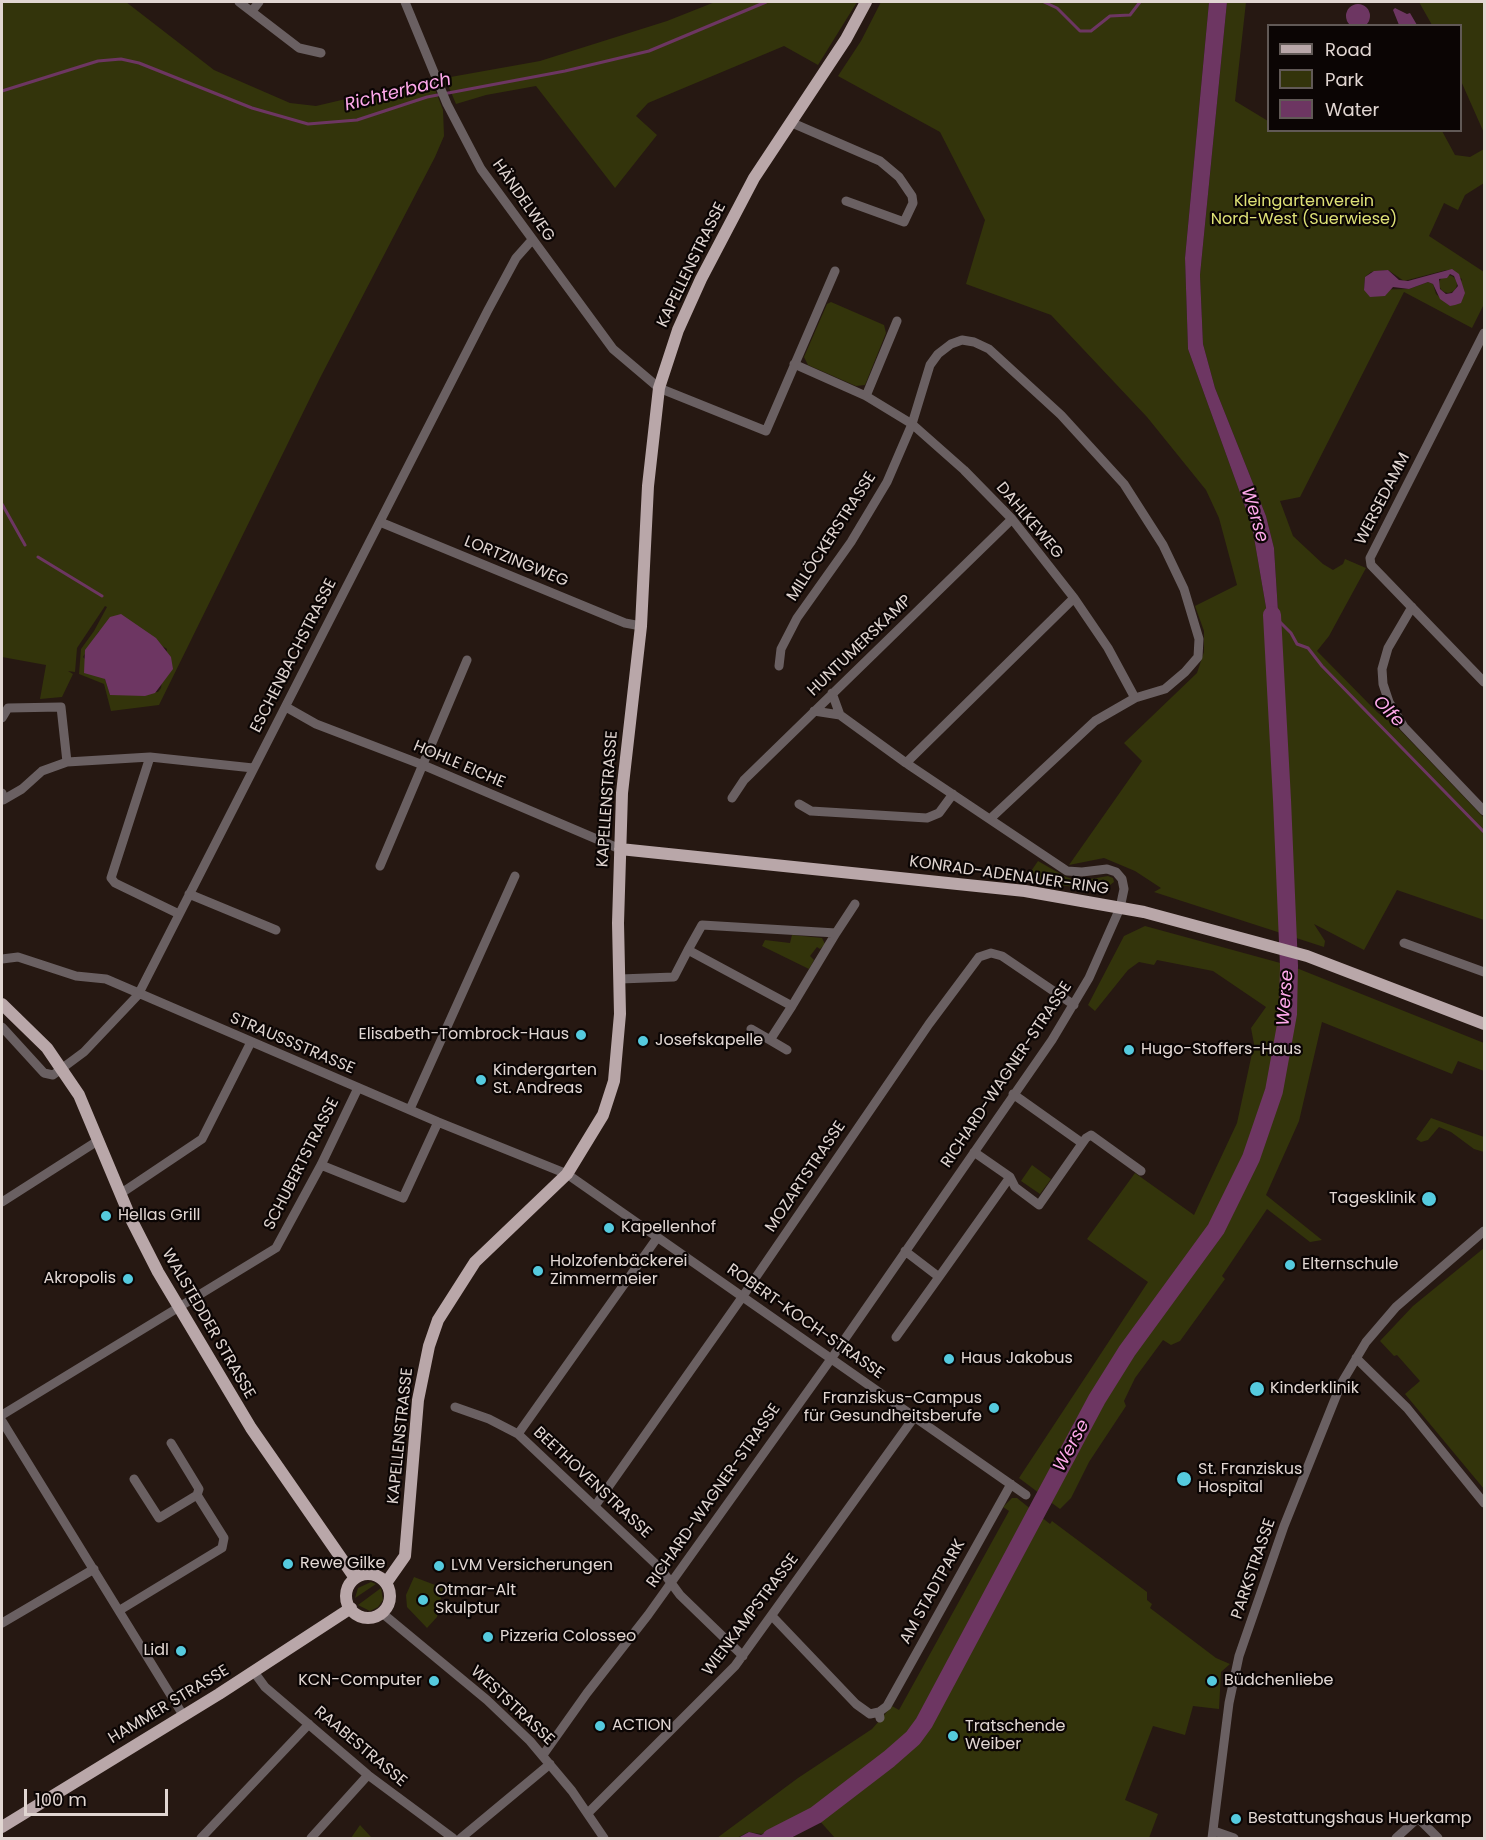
<!DOCTYPE html>
<html>
<head>
<meta charset="utf-8">
<style>
  body { margin:0 }
  #map { position:relative; width:1486px; height:1840px; overflow:hidden; background:#261812; font-family:Poppins,sans-serif }
  canvas { display:block }
  .frame { position:absolute; inset:0; border:3px solid #e1d6d2; pointer-events:none }
  .legend { position:absolute; left:1267px; top:24px; width:195px; height:108px; box-sizing:border-box; background:#0b0504; border:2px solid #615956; margin:0; padding:8px 10px; list-style:none; font-size:18px; color:#e1d6d2 }
  .legend li { display:flex; align-items:center; gap:12px; height:30px }
  .legend b { width:30px; border:2px solid #615956 }
  .scale { position:absolute; left:24px; top:1789px; width:144px; height:27px; box-sizing:border-box; border:3px solid #e1d6d2; border-top:0; padding-left:8px; font-size:18px; line-height:21px; white-space:nowrap; color:#e1d6d2; -webkit-text-stroke:4px #0b0504; paint-order:stroke }
</style>
</head>
<body>
<div id="map">
<canvas width="1486" height="1840"></canvas>
<div class="frame"></div>
<ul class="legend">
<li><b style="height:8px;background:#b9a7a9"></b>Road</li>
<li><b style="height:16px;background:#33340b"></b>Park</li>
<li><b style="height:16px;background:#6d3662"></b>Water</li>
</ul>
<div class="scale">100 m</div>
</div>
<script>
const context = document.querySelector('canvas').getContext('2d');
context.lineJoin = 'round';
function fill(path, color) { context.fillStyle = color; context.fill(path, 'evenodd'); }
const shape = rows => new Path2D(rows.map(r => 'M' + r).join(''));
function stroke(path, color, width, dash) { context.strokeStyle = color; context.lineWidth = width; context.lineCap = dash ? 'butt' : 'round'; context.setLineDash(dash || []); context.stroke(path); }
function write(font, color, halo, rows, align = 'center') {
  context.font = font + ' Poppins,sans-serif'; context.lineWidth = 4.5; context.setLineDash([]); context.textBaseline = 'middle'; context.strokeStyle = halo; context.fillStyle = color; for (const [text, x, y, turn = 0] of rows) {
    context.save(); context.translate(x, y); context.rotate((+turn || 0) * Math.PI / 180); context.textAlign = isNaN(turn) ? turn : align; if (halo) context.strokeText(text, 0, 0); context.fillText(text, 0, 0); context.restore();
  }
}
const green = shape([
  [2,2,126,2,214,70,290,103,316,106,431,79,443,110,444,136,435,157,320,378,159,705,111,711,104,684,79,674,81,649,94,631,107,607,105,606,77,648,75,672,68,671,73,674,62,697,40,699,46,665,2,657],
  [99,631,159,644,167,649,161,688,158,692,110,695,105,679,83,657],
  [715,2,857,2,818,65,784,46,648,103,636,116,657,135,615,188,536,86,486,95,456,104,445,78,540,61,667,21],
  [881,2,1209,2,1185,258,1188,349,1252,526,1268,619,1274,638,1278,611,1274,548,1266,516,1215,388,1203,344,1200,275,1227,2,1246,2,1235,101,1268,121,1268,130,1442,131,1455,155,1470,157,1484,149,1484,183,1465,195,1458,210,1444,203,1429,236,1484,272,1484,304,1472,328,1404,292,1300,497,1280,501,1293,536,1323,564,1333,570,1343,564,1345,559,1366,568,1329,636,1317,651,1377,712,1400,730,1484,818,1484,920,1397,890,1364,950,1314,924,1325,941,1324,947,1154,892,1161,888,1135,871,1104,858,1069,865,1142,761,1124,743,1197,673,1204,652,1204,631,1195,606,1237,585,1219,518,1206,490,1147,417,1051,315,966,284,985,220,940,132,838,76,861,41],
  [1388,270,1404,281,1446,270,1462,279,1450,306,1436,294,1433,284,1428,282,1409,289,1364,290,1365,277,1371,272],
  [1419,2,1484,2,1484,133,1461,81,1460,26,1432,25],
  '1439 284a9 9 0 1 1 18 0a9 9 0 1 1-18 0Z',
  [831,302,884,325,886,333,865,385,856,386,808,365,804,357,827,304],
  [1038,861,1066,877,1079,881,1108,876,1113,878,1114,882,1102,891,1025,880],
  [1145,926,1284,964,1284,1014,1280,1043,1269,1091,1247,1157,1212,1228,1124,1351,1039,1493,1019,1478,1148,1282,1087,1239,1135,1173,1194,1215,1237,1123,1254,1044,1251,1028,1266,1007,1213,971,1157,960,1154,965,1139,962,1128,970,1095,1011,1088,1005,1124,936],
  [792,935,822,938,825,944,820,949,817,947,810,956,814,960,809,969,762,946,765,940,790,943],
  [1294,967,1484,1043,1484,1071,1458,1061,1452,1074,1322,1022,1299,1121,1266,1195,1322,1240,1310,1242,1267,1209,1222,1276,1225,1279,1180,1341,1171,1345,1163,1340,1135,1378,1124,1401,1126,1406,1089,1462,1071,1498,1060,1509,1049,1501,1101,1400,1130,1354,1171,1301,1219,1232,1254,1159,1278,1092,1288,1044],
  [1431,1118,1484,1137,1484,1152,1474,1149,1451,1132,1439,1127,1428,1140,1421,1142,1416,1139],
  [1032,1165,1051,1179,1040,1194,1021,1181],
  [1484,1248,1484,1489,1405,1394,1420,1381,1397,1355,1394,1356,1380,1341,1413,1306],
  [1012,1498,1017,1498,1032,1510,910,1734,886,1756,810,1811,762,1834,748,1832,737,1838,717,1838,798,1778,872,1729,892,1706,899,1710,1009,1511,1003,1507],
  [1040,1516,1050,1524,1052,1521,1147,1592,1147,1600,1152,1604,1150,1608,1216,1658,1230,1664,1221,1672,1219,1709,1193,1706,1185,1735,1153,1726,1125,1800,1158,1814,1149,1838,835,1838,818,1819,892,1764,917,1742,928,1727],
  [414,1577,443,1588,437,1617,427,1628,407,1607,406,1595],
  [371,1582,376,1584,355,1598,358,1588],
  [381,1588,383,1600,378,1607,370,1611,358,1605],
  [360,1825,371,1837,371,1838,351,1838]
]);
const water = shape([
  [1209,2,1227,2,1200,275,1203,344,1215,388,1266,516,1274,548,1278,611,1275,639,1268,619,1252,526,1188,349,1185,258],
  '1346 16a12 12 0 1 1 24 0a12 12 0 1 1-24 0Z',
  [1395,8,1407,14,1410,13,1417,25,1399,25,1393,10],
  [1452,269,1459,274,1465,293,1461,303,1455,305,1450,306,1440,299,1433,284,1428,282,1409,289,1393,287,1385,296,1370,297,1364,290,1365,277,1374,271,1388,270,1399,280,1408,281],
  [1450,274,1454,276,1458,286,1452,293,1446,294,1440,289,1439,279,1447,278],
  [121,614,156,638,171,657,173,669,155,693,145,696,110,695,105,679,84,673,85,650,110,617],
  [816,1815,789,1838,738,1838,749,1832,761,1835,786,1823]
]);
const stream = shape([
  [1044,2,1057,8,1080,31,1091,31,1110,16,1130,15,1140,2],
  [2,91,98,61,121,59,139,63,252,108,308,124,357,120,427,97,565,71,649,51,766,2],
  [2,504,25,545],
  [38,557,102,596],
  [1276,618,1291,633,1297,644,1308,648,1322,666,1484,832]
]);
const river = shape([
  [771,1838,816,1815,889,1759,913,1738,924,1723,1097,1399,1127,1351,1216,1229,1251,1158,1274,1091,1288,1014,1289,966,1282,800,1272,615]
]);
const minor = shape([
  [239,2,299,48,321,53],
  [405,2,447,104,481,169,613,349,659,388,766,431,835,271],
  [252,11,259,2],
  [790,122,880,161,899,177,912,196,913,203,904,222,846,201],
  [1484,333,1370,558,1371,565,1484,682],
  [794,364,866,396,912,424,964,470,1012,519,1074,598,1108,648,1135,698],
  [866,396,897,321],
  [380,522,625,623,641,626],
  [1412,607,1388,648,1382,669,1383,684,1389,702,1404,727,1484,811],
  [779,666,781,649,797,618,851,542,887,482,912,424,930,365,938,354,951,344,962,340,974,342,989,349,1061,415,1124,484,1163,545,1184,589,1199,639,1198,657,1185,672,1165,689,1135,698,1095,721,990,819],
  [832,693,840,715],
  [286,707,316,724,423,765,620,849],
  [2,718,8,708,61,707,67,762],
  [150,757,111,878,115,883,179,914],
  [906,763,1074,598],
  [2,793,3,800,22,789,42,771,67,762,150,757,253,768],
  [732,798,744,780,1012,519],
  [799,804,811,811,927,818,939,813,953,794],
  [380,866,467,660],
  [189,894,276,930],
  [836,933,855,904],
  [1404,943,1484,972],
  [2,959,18,957,76,976,106,979,438,1122,567,1174,1026,1495],
  [620,979,674,977,688,950,702,925,836,933,792,1006,688,950],
  [2,1027,44,1073,53,1075,84,1052,138,995,488,310,516,258,532,240],
  [751,1029,770,1040],
  [787,1050,770,1040,792,1006],
  [1013,1094,1082,1143],
  [410,1109,515,876],
  [321,1165,403,1198,438,1122],
  [1010,1177,1015,1187,1039,1205,1086,1138,1091,1135,1141,1171],
  [120,1194,202,1139,251,1042],
  [2,1202,99,1140],
  [939,1277,1010,1177,974,1152],
  [896,1337,939,1277,905,1251],
  [1356,1358,1407,1408,1484,1503],
  [455,1407,489,1419,518,1434,660,1568,680,1595,743,1656],
  [2,1415,276,1248,321,1165,358,1088],
  [2,1421,183,1715],
  [518,1434,657,1238],
  [134,1479,159,1518,197,1495,199,1489,171,1443],
  [595,1506,743,1296,929,1024,979,957,991,953,1002,956,1074,1005],
  [120,1610,222,1548,224,1538,197,1495],
  [382,1613,487,1700,530,1741,572,1791,604,1838],
  [772,1616,856,1704,870,1714,879,1712],
  [2,1623,94,1569],
  [254,1672,265,1687,368,1775,453,1838],
  [880,1718,879,1712,887,1706,1011,1484],
  [543,1755,587,1693,648,1615,831,1359,1052,1040,1089,978,1120,908,1124,889,1122,879,1116,872,1107,869,1082,872,1067,871,906,763,840,715,814,711],
  [588,1813,735,1666,915,1416],
  [1214,1831,1234,1838],
  [201,1838,309,1724],
  [311,1838,368,1775],
  [461,1838,550,1764],
  [1212,1838,1229,1703,1239,1656,1284,1526,1341,1384,1366,1342,1396,1307,1484,1231],
  [1396,1838,1418,1818,1438,1838]
]);
const major = shape([
  [620,849,1025,891,1144,912,1307,956,1484,1024],
  [2,1004,47,1048,79,1095,131,1219,158,1272,251,1428,355,1578],
  '346 1596a22 22 0 1 1 44 0a22 22 0 1 1-44 0Z',
  [386,1583,405,1556,418,1400,429,1346,438,1320,475,1262,567,1174,603,1115,614,1081,620,1014,618,923,622,793,641,626,648,486,659,388,678,330,701,279,754,178,846,39,866,2],
  [2,1827,219,1694,351,1608]
]);
const markers = [
  [581,1035,6,"#55cade"],
  [643,1041,6,"#55cade"],
  [1129,1050,6,"#55cade"],
  [481,1080,6,"#55cade"],
  [1429,1199,8,"#55cade"],
  [106,1216,6,"#55cade"],
  [609,1228,6,"#55cade"],
  [1290,1265,6,"#55cade"],
  [538,1271,6,"#55cade"],
  [128,1279,6,"#55cade"],
  [949,1359,6,"#55cade"],
  [1257,1389,8,"#55cade"],
  [994,1408,6,"#55cade"],
  [1184,1479,8,"#55cade"],
  [288,1564,6,"#55cade"],
  [439,1566,6,"#55cade"],
  [423,1600,6,"#55cade"],
  [488,1637,6,"#55cade"],
  [181,1651,6,"#55cade"],
  [434,1681,6,"#55cade"],
  [1212,1681,6,"#55cade"],
  [600,1726,6,"#55cade"],
  [953,1736,6,"#55cade"],
  [1236,1819,6,"#55cade"]
];
const streetNames = [
  ["HÄNDELWEG",523,201,55],
  ["KAPELLENSTRASSE",692,265,-64],
  ["WERSEDAMM",1383,499,-63],
  ["DAHLKEWEG",1029,521,50],
  ["MILLÖCKERSTRASSE",832,537,-57],
  ["LORTZINGWEG",516,562,22],
  ["HUNTUMERSKAMP",860,646,-44],
  ["ESCHENBACHSTRASSE",294,656,-63],
  ["HOHLE EICHE",459,765,23],
  ["KAPELLENSTRASSE",608,799,-86],
  ["KONRAD-ADENAUER-RING",1009,876,8],
  ["STRAUSSSTRASSE",292,1044,23],
  ["RICHARD-WAGNER-STRASSE",1007,1075,-56],
  ["SCHUBERTSTRASSE",302,1164,-63],
  ["MOZARTSTRASSE",806,1177,-56],
  ["ROBERT-KOCH-STRASSE",805,1322,35],
  ["WALSTEDDER STRASSE",208,1324,60],
  ["KAPELLENSTRASSE",401,1436,-84],
  ["BEETHOVENSTRASSE",592,1483,43],
  ["RICHARD-WAGNER-STRASSE",714,1496,-55],
  ["PARKSTRASSE",1254,1569,-71],
  ["AM STADTPARK",933,1592,-61],
  ["WIENKAMPSTRASSE",751,1615,-53],
  ["HAMMER STRASSE",169,1705,-31],
  ["WESTSTRASSE",512,1706,43],
  ["RAABESTRASSE",360,1747,40]
];
const parkNames = [
  ["Kleingartenverein",1304,202],
  ["Nord-West (Suerwiese)",1304,220]
];
const poiNames = [
  ["Elisabeth-Tombrock-Haus",569,1035,"right"],
  ["Josefskapelle",655,1041],
  ["Hugo-Stoffers-Haus",1141,1050],
  ["Kindergarten",493,1071],
  ["St. Andreas",493,1089],
  ["Tagesklinik",1416,1199,"right"],
  ["Hellas Grill",118,1216],
  ["Kapellenhof",621,1228],
  ["Holzofenbäckerei",550,1262],
  ["Zimmermeier",550,1280],
  ["Elternschule",1302,1265],
  ["Akropolis",116,1279,"right"],
  ["Haus Jakobus",961,1359],
  ["Kinderklinik",1270,1389],
  ["Franziskus-Campus",982,1399,"right"],
  ["für Gesundheitsberufe",982,1417,"right"],
  ["St. Franziskus",1198,1470],
  ["Hospital",1198,1488],
  ["Rewe Gilke",300,1564],
  ["LVM Versicherungen",451,1566],
  ["Otmar-Alt",435,1591],
  ["Skulptur",435,1609],
  ["Pizzeria Colosseo",500,1637],
  ["Lidl",169,1651,"right"],
  ["KCN-Computer",422,1681,"right"],
  ["Büdchenliebe",1224,1681],
  ["ACTION",612,1726],
  ["Tratschende",965,1727],
  ["Weiber",965,1745],
  ["Bestattungshaus Huerkamp",1248,1819]
];
const waterNames = [
  ["Richterbach",398,93,-14],
  ["Werse",1254,515,73],
  ["Olfe",1388,712,46],
  ["Werse",1286,998,-86],
  ["Werse",1072,1446,-62]
];
fill(green, '#33340b');
fill(water, '#6d3662');
stroke(stream, '#6d3662', 3);
stroke(river, '#6d3662', 18);
stroke(minor, '#6a6062', 9);
stroke(major, '#b9a7a9', 12);
for (const [x, y, r, color] of markers) { const dot = new Path2D(); dot.arc(x, y, r, 0, 2 * Math.PI); context.fillStyle = color; context.fill(dot); stroke(dot, '#0b0504', 2); }
write('16px', '#e1d6d2', '#0b0504', streetNames);
write('16px', '#dee176', '#0b0504', parkNames);
write('16px', '#e1d6d2', '#0b0504', poiNames, 'left');
write('italic 18px', '#ffa9eb', '#0b0504', waterNames);
</script>
</body>
</html>
